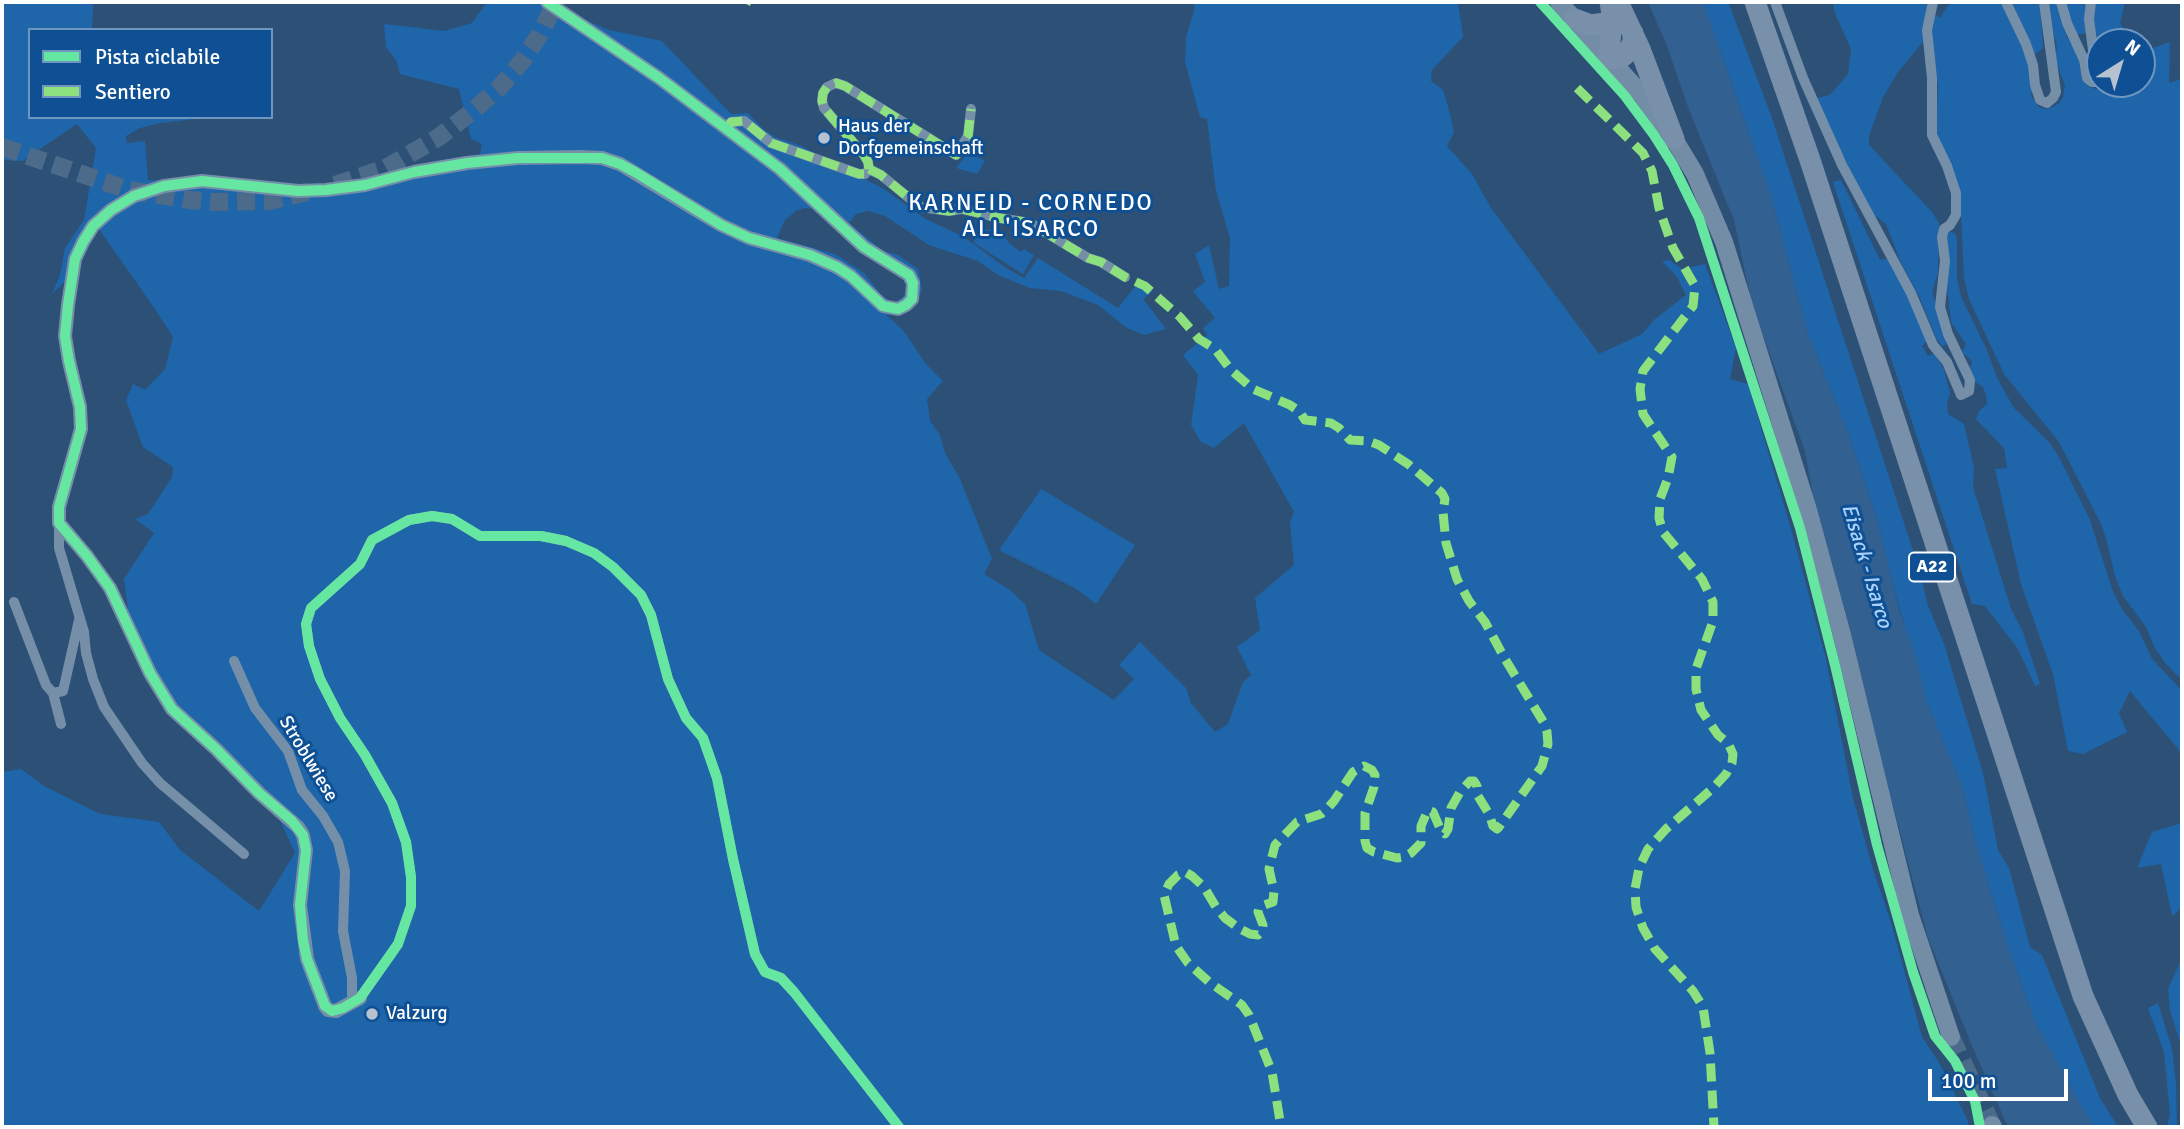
<!DOCTYPE html>
<html>
<head>
<meta charset="utf-8">
<style>
  body { margin:0 }
  #map { position:relative; width:2184px; height:1129px; overflow:hidden; background:#2d5176; font-family:Signika,sans-serif }
  canvas { display:block }
  .frame { position:absolute; inset:0; border:4px solid #fff; pointer-events:none }
  .legend { position:absolute; left:28px; top:28px; width:245px; height:91px; box-sizing:border-box; background:#0f5094; border:2px solid #6f96bf; margin:0; padding:9px 12px; list-style:none; font-size:21px; color:#fff }
  .legend li { display:flex; align-items:center; gap:14px; height:35px }
  .legend b { width:35px; border:2px solid #6f96bf }
  .north { position:absolute; left:2086px; top:28px; width:70px; height:70px; box-sizing:border-box; background:#0f5094; border:2px solid #6f96bf; border-radius:50%; rotate:37deg; font-size:19px; font-weight:700; line-height:28px; text-align:center; color:#fff }
  .north::after { content:''; display:block; margin:auto; width:24px; height:32px; background:#b6c2cf; clip-path:polygon(50% 0,100% 100%,50% 72%,0 100%) }
  .scale { position:absolute; left:1928px; top:1069px; width:140px; height:32px; box-sizing:border-box; border:4px solid #fff; border-top:0; padding-left:9px; font-size:21px; line-height:24px; white-space:nowrap; color:#fff; -webkit-text-stroke:5px #0f5094; paint-order:stroke }
</style>
</head>
<body>
<div id="map">
<canvas width="2184" height="1129"></canvas>
<div class="frame"></div>
<ul class="legend">
<li><b style="height:9px;background:#66e7a1"></b>Pista ciclabile</li>
<li><b style="height:9px;background:#8de07e"></b>Sentiero</li>
</ul>
<div class="north">N</div>
<div class="scale">100 m</div>
</div>
<script>
const context = document.querySelector('canvas').getContext('2d');
context.lineJoin = 'round';
function fill(path, color) { context.fillStyle = color; context.fill(path, 'evenodd'); }
const shape = rows => new Path2D(rows.map(r => 'M' + r).join(''));
function stroke(path, color, width, dash) { context.strokeStyle = color; context.lineWidth = width; context.lineCap = dash ? 'butt' : 'round'; context.setLineDash(dash || []); context.stroke(path); }
function write(font, color, halo, rows, align = 'center') {
  context.font = font + ' Signika,sans-serif'; context.lineWidth = 6; context.setLineDash([]); context.textBaseline = 'middle'; context.strokeStyle = halo; context.fillStyle = color; for (const [text, x, y, turn = 0] of rows) {
    context.save(); context.translate(x, y); context.rotate((+turn || 0) * Math.PI / 180); context.textAlign = isNaN(turn) ? turn : align; if (halo) context.strokeText(text, 0, 0); context.fillText(text, 0, 0); context.restore();
  }
}
const green = shape([
  [2,2,92,2,93,3,92,30,30,30,30,117,211,117,160,123,140,128,126,136,127,143,145,141,148,180,320,187,363,180,431,162,480,154,482,144,471,139,459,89,400,74,396,60,386,47,384,24,444,31,472,23,487,2,558,2,583,19,609,30,662,41,731,114,748,113,763,129,775,137,801,146,884,189,924,218,964,237,1006,268,1024,278,1038,258,1118,308,1138,283,1153,291,1143,299,1166,329,1144,335,1127,328,1098,305,1061,291,1030,288,998,275,978,261,929,245,885,216,868,211,856,214,849,223,883,251,898,255,918,269,922,290,918,300,905,313,886,315,903,330,926,364,943,381,927,399,930,421,940,435,945,453,960,479,992,559,984,574,1010,590,1025,604,1039,650,1114,700,1134,679,1119,665,1140,642,1186,688,1191,703,1215,732,1228,724,1243,682,1251,675,1237,647,1260,630,1255,598,1294,565,1290,522,1294,512,1244,423,1214,448,1201,442,1191,425,1198,375,1183,355,1207,335,1203,328,1215,318,1193,291,1205,282,1195,254,1209,245,1219,289,1229,286,1230,238,1216,191,1207,119,1200,117,1185,62,1186,37,1195,8,1192,2,1458,2,1463,37,1432,70,1431,81,1443,90,1448,106,1454,132,1447,146,1472,174,1491,208,1599,354,1642,334,1655,319,1686,295,1677,277,1662,261,1669,260,1682,269,1705,264,1736,348,1730,379,1748,384,1790,525,1826,659,1853,798,1874,873,1891,922,1922,1037,1940,1064,1968,1121,1968,1127,2,1127,2,772,21,769,44,786,100,814,159,822,180,850,259,911,295,853,273,805,221,754,150,673,129,617,124,579,154,533,135,519,148,514,172,477,173,467,143,447,126,400,133,384,145,390,165,369,173,337,157,312,99,229,87,246,80,267,52,294,60,275,65,248,84,220,96,148,77,124,22,161,2,160],
  [804,208,817,209,906,281,906,292,903,297,894,303,889,300,882,296,864,273,835,254,777,238,785,220,796,211],
  [1703,2,1728,2,1771,115,1920,572,1928,606,1944,644,1983,773,1998,850,2009,868,2030,947,2042,955,2100,1098,2118,1127,2093,1127,2036,1024,2008,948,1975,840,1963,789,1927,703,1891,578,1878,521,1847,430,1808,334,1771,196],
  [1833,2,1929,2,1925,39,1898,72,1883,97,1869,136,1869,145,1932,212,1939,223,1938,273,1932,291,1947,339,1946,345,1942,346,1936,338,1919,296,1901,263,1886,224,1873,214,1845,161,1817,98,1830,95,1848,74,1851,49,1834,11],
  [1958,2,2002,2,2031,68,2033,85,2031,96,2039,107,2045,109,2053,107,2059,103,2063,97,2065,85,2054,57,2057,50,2056,41,2051,30,2046,2,2057,2,2067,37,2078,54,2082,78,2089,87,2096,89,2105,84,2142,84,2142,52,2170,42,2169,83,2182,79,2182,680,2166,664,2155,648,2146,627,2123,596,2115,576,2106,538,2100,522,2059,442,2004,374,1969,299,1964,278,1960,191,1936,132,1938,86,1929,29,1933,13,1940,18,1949,4],
  [2012,2,2040,2,2043,48,2034,55],
  [2064,2,2086,2,2086,33,2076,35],
  [2093,2,2125,2,2120,23,2131,42,2100,42,2100,56,2095,48],
  [969,152,985,161,977,174,956,168],
  [1841,180,1880,260,1887,259,1901,282,1927,341,1922,346,1928,356,1935,353,1944,370,1950,393,1947,404,1948,414,1964,424,1974,468,1973,487,2011,609,2023,632,2040,684,2035,686,2018,649,1985,606,1972,604,1833,182],
  [981,228,1001,233,1010,244,1021,252,1024,249,1034,255,1023,274,974,243,975,237,979,237],
  [1950,231,1955,234,1957,239,1957,278,1961,297,1986,348,1998,380,2014,408,2049,442,2059,457,2090,520,2113,592,2122,609,2139,631,2152,659,2182,691,2182,757,2179,750,2130,691,2119,713,2127,732,2083,754,2068,751,2053,674,2021,584,1995,469,2007,468,2004,448,1976,419,1979,411,1987,404,1986,395,1983,387,1974,381,1969,371,1972,361,1962,352,1966,344,1951,322,1947,286,1945,236],
  [1041,489,1135,545,1096,604,1075,588,999,550],
  [2182,823,2182,908,2172,916,2161,864,2137,868,2152,832],
  [2182,958,2182,1059,2180,1042,2170,1011,2168,989],
  [2158,1003,2172,1049,2176,1084,2177,1127,2167,1127,2170,1115,2164,1052,2148,1008]
]);
const water = shape([
  [1648,2,1703,2,1771,196,1808,334,1847,430,1878,521,1891,578,1901,615,1916,657,1927,703,1963,789,1975,840,2008,948,2036,1024,2093,1127,2008,1127,1975,1053,1928,938,1817,518,1805,451,1752,305,1734,220,1689,110,1667,46]
]);
const primaryTunnel = shape([
  [2,147,129,190,190,200,214,202,269,201,308,192],
  [335,185,386,168,439,137,474,110,499,88,523,60,540,34,556,2],
  [1951,1037,1992,1125]
]);
const minor = shape([
  [1775,2,1803,78,1842,165,1911,293,1933,345,1947,362,1961,395,1969,391,1970,380,1948,334,1940,307,1945,261,1942,237,1944,229,1950,225,1956,215,1956,193,1947,166,1932,135,1932,78,1927,30,1933,2],
  [2006,2,2026,44,2033,65,2035,85,2040,100,2047,103,2053,98,2056,92,2044,2],
  [2061,2,2067,23,2084,60,2087,78,2092,82,2097,82,2100,79],
  [2091,2,2089,19,2093,50,2100,67],
  [728,128,731,122,744,121,771,143,859,174,865,174,869,169],
  [869,169,868,162,864,155,824,108,822,101,823,93,827,87,836,83,845,86,956,155,968,136,971,109],
  [869,169,881,175,920,207,949,211,962,209,999,218,1030,223,1088,258,1101,262,1125,277],
  [59,523,59,548,84,632,86,653,93,679,104,707,142,763,160,783,244,854],
  [14,602,46,685,53,693,63,691,79,620],
  [234,661,255,708,288,751,302,790,323,816,338,842,345,871,343,931,352,978,352,996,355,1002],
  [53,693,61,724],
  [360,998,398,944,411,906,411,877,406,842,392,803,365,755,340,718,320,679,309,646,306,624,311,608,360,564,372,540,409,520,432,516,452,519,480,536,541,536,566,541,594,553,613,567,641,595,651,615,668,679,686,718,703,738,717,778,733,859,755,954,765,972,781,978,794,992,899,1127]
]);
const tertiary = shape([
  [360,998,336,1011,328,1010,325,1006,307,959,300,905,306,850,303,835,298,827,259,793,216,749,172,709,150,673,110,588,87,556,59,523,59,507,81,429,80,407,69,361,65,336,68,305,75,259,83,242,93,226,111,210,134,196,164,186,202,181,298,191,326,190,365,185,414,172,467,163,518,158,580,157,602,158,620,164,721,225,749,238,810,255,837,267,851,276,883,306,898,309,906,305,912,299,913,283,909,275,864,247,780,169,659,78,547,2]
]);
const primary = shape([
  [1559,2,1642,95,1674,139,1695,174,1724,242,1808,510,1842,635,1910,915,1951,1037],
  [1992,1125,1993,1127]
]);
const motorway = shape([
  [1610,2,1612,14,1609,58,1621,58,1628,52,1633,42,1633,33],
  [1618,2,1640,49,1674,139],
  [1755,2,1810,160,2083,996,2128,1095,2147,1127],
  [1575,19,1591,25,1612,22]
]);
const quiet = shape([
  [746,4,747,2],
  [1577,88,1643,153,1652,171,1659,208,1673,248,1695,286,1693,306,1643,371,1640,389,1643,414,1672,457,1668,478,1660,499,1659,518,1663,532,1702,579,1713,602,1713,621,1696,669,1696,689,1701,710,1718,735,1728,743,1733,754,1732,763,1726,774,1713,788,1666,829,1648,849,1639,868,1635,889,1636,907,1643,928,1655,949,1693,991,1703,1007,1710,1053,1714,1127],
  [728,128,731,122,744,121,771,143,859,174,865,174,869,169],
  [869,169,881,175,920,207,949,211,962,209,999,218,1030,223,1088,258,1101,262,1125,277,1145,286,1180,317,1199,339,1215,349,1231,370,1253,389,1290,405,1300,412,1305,420,1331,423,1339,428,1350,440,1368,441,1379,445,1408,464,1442,493,1445,499,1443,512,1446,543,1457,579,1469,601,1485,622,1505,659,1544,723,1547,732,1548,744,1542,766,1499,827,1497,829,1493,826,1489,814,1478,796,1477,786,1474,781,1470,781,1460,792,1451,808,1448,829,1445,834,1441,831,1433,812,1428,810,1421,826,1421,843,1411,853,1404,857,1397,858,1374,852,1367,848,1365,841,1365,813,1374,787,1375,775,1372,770,1364,766,1353,772,1334,801,1327,809,1321,814,1297,822,1275,845,1269,869,1274,891,1273,902,1259,907,1258,912,1263,925,1262,931,1258,935,1250,934,1240,929,1225,918,1216,907,1204,887,1192,876,1185,872,1178,875,1169,884,1164,895,1176,946,1188,963,1209,982,1242,1005,1249,1015,1272,1072,1281,1127],
  [869,169,868,162,864,155,824,108,822,101,823,93,827,87,836,83,845,86,956,155,968,136,971,109]
]);
const cycleway = shape([
  [547,2,659,78,780,169,864,247,909,275,913,283,912,299,906,305,898,309,883,306,851,276,837,267,810,255,749,238,721,225,635,172,620,164,602,158,518,158,467,163,414,172,365,185,326,190,298,191,202,181,164,186,134,196,111,210,93,226,83,242,75,259,68,305,65,336,69,361,80,407,81,429,59,507,59,523,87,556,110,588,150,673,172,709,216,749,259,793,292,821,303,835,306,850,300,905,303,940,307,959,325,1006,332,1011,343,1008,360,998,398,944,411,906,411,877,406,842,392,803,365,755,340,718,320,679,309,646,306,624,311,608,360,564,372,540,409,520,432,516,452,519,480,536,541,536,566,541,594,553,613,567,641,595,651,615,668,679,686,718,703,738,717,778,733,859,755,954,765,972,781,978,794,992,899,1127],
  [1540,2,1625,96,1654,135,1673,165,1699,218,1800,528,1835,665,1877,845,1913,972,1935,1036,1955,1061,1975,1101,1980,1127]
]);
const markers = [
  [824,138,7,"#b6c2cf"],
  [372,1014,7,"#b6c2cf"]
];
const shields = [
  [1932,567,46]
];
const shieldNames = [
  ["A22",1932,567]
];
const poiNames = [
  ["Haus der",838,127],
  ["Dorfgemeinschaft",838,149],
  ["Valzurg",386,1014]
];
const streetNames = [
  ["Stroblwiese",308,759,59]
];
const waterNames = [
  ["Eisack - Isarco",1866,566,73]
];
const quarterNames = [
  ["KARNEID - CORNEDO",1031,204],
  ["ALL'ISARCO",1031,230]
];
fill(green, '#1f65a9');
fill(water, '#326090');
stroke(primaryTunnel, '#4c6b8b', 18, [18, 9]);
stroke(minor, '#768fa9', 10);
stroke(tertiary, '#768fa9', 14);
stroke(primary, '#748da7', 18);
stroke(motorway, '#7890a9', 21);
stroke(quiet, '#8de07e', 9, [18, 9]);
stroke(cycleway, '#66e7a1', 10);
for (const [x, y, r, color] of markers) { const dot = new Path2D(); dot.arc(x, y, r, 0, 2 * Math.PI); context.fillStyle = color; context.fill(dot); stroke(dot, '#0f5094', 2.5); }
for (const [x, y, w] of shields) { const box = new Path2D(); box.roundRect(x - w / 2, y - 14.5, w, 29, 5); context.fillStyle = '#0f5094'; context.fill(box); stroke(box, '#fff', 2); }
write('bold 18px', '#fff', null, shieldNames);
write('19px', '#fff', '#0f5094', poiNames, 'left');
write('19px', '#fff', '#0f5094', streetNames);
write('italic 21px', '#a8d2fb', '#0f5094', waterNames);
context.letterSpacing = '2px';
write('23px', '#fff', '#0f5094', quarterNames);
context.letterSpacing = '0px';
</script>
</body>
</html>
